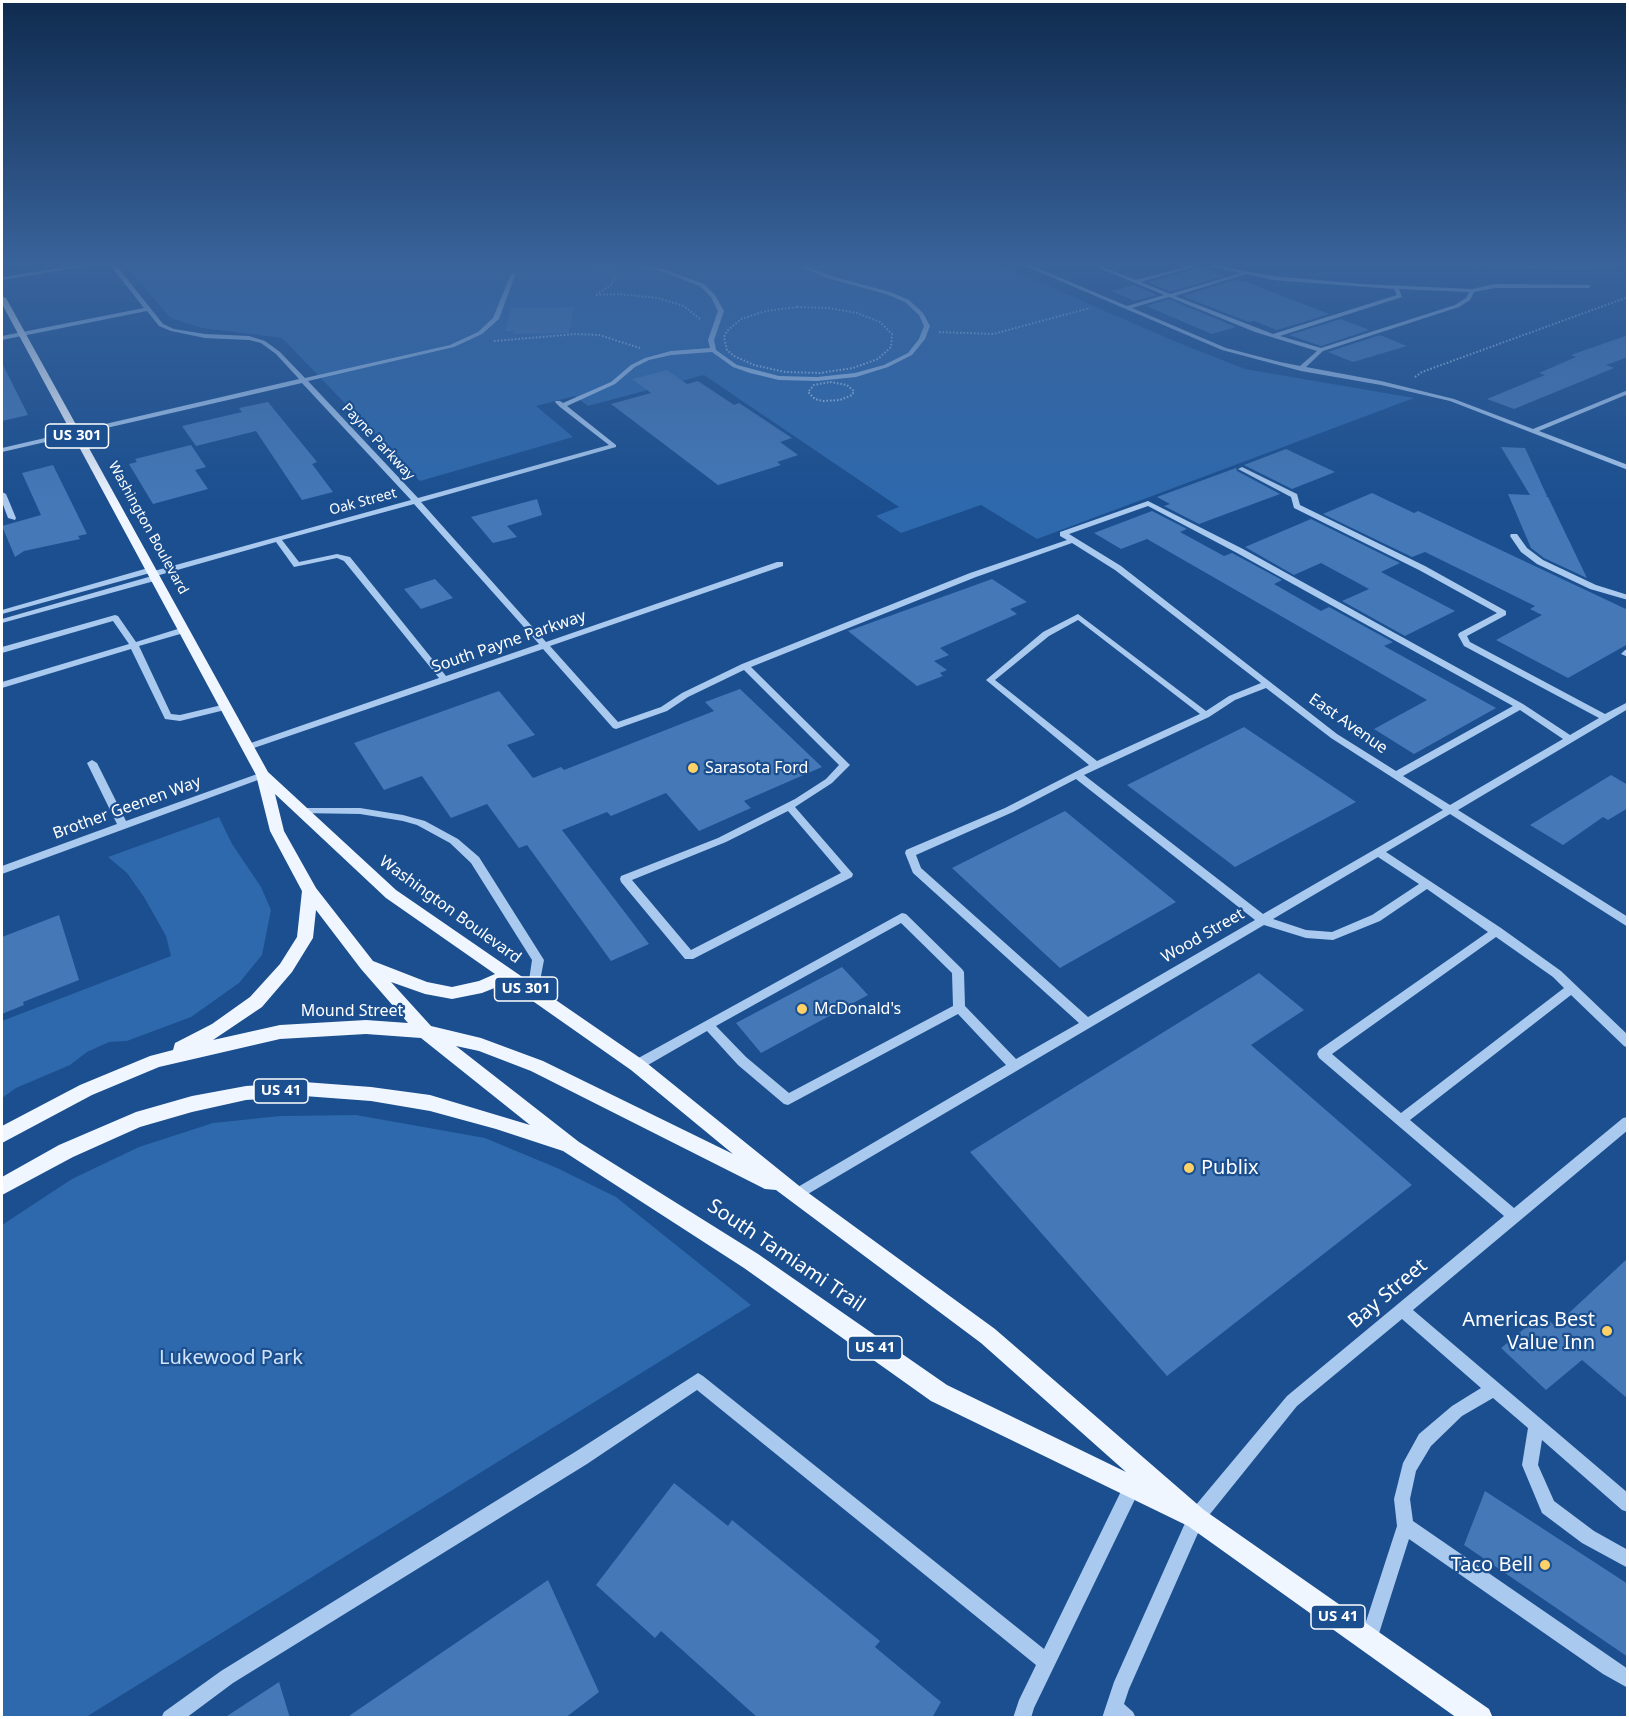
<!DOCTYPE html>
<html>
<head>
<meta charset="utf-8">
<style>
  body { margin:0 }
  #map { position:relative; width:1629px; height:1719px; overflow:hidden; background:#1b4f8f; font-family:"Noto Sans",sans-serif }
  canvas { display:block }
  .frame { position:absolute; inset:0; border:3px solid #fff; pointer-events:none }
</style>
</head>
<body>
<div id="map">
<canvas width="1629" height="1719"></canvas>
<div class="frame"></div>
</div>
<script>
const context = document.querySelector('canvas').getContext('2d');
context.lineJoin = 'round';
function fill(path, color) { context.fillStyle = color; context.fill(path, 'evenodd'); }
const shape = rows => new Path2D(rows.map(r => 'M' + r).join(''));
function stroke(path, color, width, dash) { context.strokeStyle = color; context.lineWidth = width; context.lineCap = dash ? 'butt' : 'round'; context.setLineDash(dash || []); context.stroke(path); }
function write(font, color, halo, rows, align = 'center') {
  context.font = font + ' "Noto Sans",sans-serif'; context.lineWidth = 4.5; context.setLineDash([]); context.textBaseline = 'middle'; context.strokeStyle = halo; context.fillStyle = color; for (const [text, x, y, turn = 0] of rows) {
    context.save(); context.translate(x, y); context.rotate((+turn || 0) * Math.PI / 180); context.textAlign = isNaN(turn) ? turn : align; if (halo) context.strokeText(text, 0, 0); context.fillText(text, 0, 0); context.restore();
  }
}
const green = shape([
  [124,265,1000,265,1174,341,1245,369,1414,398,1037,539,981,505,901,533,876,516,899,507,704,375,588,406,575,396,536,406,573,437,420,481,282,338,202,328,171,318],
  [219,817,232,844,261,887,271,910,262,955,239,983,191,1017,127,1041,109,1042,87,1052,70,1065,16,1088,2,1098,2,1021,171,956,166,936,144,897,127,873,108,857],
  [356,1115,485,1138,557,1168,616,1197,751,1305,86,1717,2,1717,2,1225,72,1179,139,1147,213,1123,280,1116]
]);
const building = shape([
  [1202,267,1224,276,1170,292,1148,282],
  [1234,280,1244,281,1329,314,1277,330,1254,321,1249,322,1182,296],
  [1134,285,1157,295,1135,301,1111,291],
  [1169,299,1236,327,1212,334,1146,306],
  [574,307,569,333,513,334,514,331,505,331,511,308],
  [1341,319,1369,330,1321,346,1289,335],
  [1380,335,1407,346,1353,362,1328,352],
  [1628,335,1628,357,1606,365,1614,368,1514,409,1487,399,1545,375,1539,373,1576,357,1571,355],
  [2,363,28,415,2,421],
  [667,370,687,384,698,381,734,405,739,403,792,438,780,442,798,455,777,462,781,465,718,485,611,404,651,393,632,379],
  [268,402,317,462,312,464,333,492,302,500,256,431,196,446,182,426,242,412,239,408],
  [191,445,206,467,195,470,208,489,153,504,129,464,137,462,135,459],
  [1501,447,1525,448,1547,496,1546,497,1548,497,1587,578,1544,558,1531,548,1508,494,1530,495],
  [1286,449,1335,472,1292,489,1244,465],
  [53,465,87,534,78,536,80,539,24,551,15,557,2,526,41,515,22,473],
  [1236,468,1237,471,1280,494,1199,524,1164,506,1170,504,1157,497],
  [1372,493,1414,513,1418,511,1628,610,1628,644,1568,678,1496,640,1542,615,1530,609,1535,606,1425,552,1412,557,1323,514],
  [537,499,542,515,507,526,517,537,493,543,471,517],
  [1152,511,1187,529,1180,532,1224,556,1232,553,1282,580,1274,584,1321,611,1329,607,1393,642,1384,646,1496,708,1414,754,1374,729,1427,700,1147,539,1121,549,1094,533],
  [1311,519,1400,563,1381,572,1455,611,1405,636,1342,601,1369,589,1321,563,1294,575,1245,547],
  [435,579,453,598,421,609,404,589],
  [992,579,1027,602,1010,609,1017,614,940,648,949,655,934,661,947,670,940,673,943,676,917,686,848,631],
  [740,689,822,767,744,801,751,808,699,831,666,793,611,816,607,812,562,830,649,944,611,961,527,845,519,848,487,804,451,818,422,776,384,790,354,743,499,691,535,735,507,745,533,778,561,767,564,770,714,711,705,702],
  [1244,727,1356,802,1235,867,1127,785],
  [1611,775,1628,785,1628,808,1608,820,1603,817,1563,845,1530,825],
  [1065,811,1176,902,1060,968,952,868],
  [59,915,79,980,23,1002,24,1005,2,1014,2,937],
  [842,967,868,995,761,1053,736,1023],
  [1259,973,1304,1010,1251,1045,1412,1185,1167,1376,970,1152],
  [1628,1258,1628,1399,1582,1360,1546,1390,1501,1348,1542,1314,1555,1326],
  [674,1483,728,1526,732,1520,880,1641,875,1647,941,1702,932,1718,758,1718,661,1631,655,1638,596,1585],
  [1485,1491,1628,1584,1628,1657,1464,1545],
  [548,1580,599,1692,565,1718,346,1718],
  [279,1682,290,1718,224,1718]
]);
const path = shape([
  [592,265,607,269,615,276,611,285,597,294],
  [606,265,620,266],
  [1391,265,1584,268,1628,266],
  [596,295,619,294,658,298,684,306,701,320],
  [797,307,828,308,857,313,880,322,892,334,891,347,878,359,853,368,820,373,785,372,754,365,734,356,727,350,724,337,727,331,741,319,766,311,797,307],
  [939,332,993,334,1090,308],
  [494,341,576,334,599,335,640,348],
  [1415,377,1422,372,1628,297],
  [830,382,847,385,854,391,852,395,840,400,823,401,815,399,808,392,814,385,830,382]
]);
const minor = shape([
  [81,265,92,265,2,280,2,277,81,265],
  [110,265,116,265,163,324,174,329,205,334,249,336,265,341,280,352,305,378,450,345,478,332,493,318,511,274,516,273,499,319,482,334,454,347,308,381,418,498,609,445,560,407,555,402,556,401,560,401,563,403,611,382,631,365,645,358,671,351,710,348,708,340,718,311,711,297,700,286,660,271,632,265,663,269,704,284,715,295,724,311,714,340,716,350,737,365,779,376,817,377,855,373,884,365,908,353,919,339,924,326,919,315,905,302,886,294,827,278,797,265,803,265,831,276,890,292,909,300,923,313,930,326,925,339,912,355,888,367,856,377,817,381,779,380,750,373,733,367,712,352,671,355,649,360,635,367,615,384,567,406,616,445,616,447,421,502,546,642,777,562,783,562,783,566,550,646,618,722,661,707,682,693,742,664,970,573,1067,540,1060,536,1060,532,1148,501,1243,549,1523,704,1570,735,1599,718,1464,646,1458,635,1459,633,1497,613,1419,570,1294,508,1291,497,1240,470,1238,469,1242,467,1297,494,1300,505,1425,566,1506,611,1506,615,1467,636,1470,642,1605,714,1628,702,1628,709,1458,810,1628,917,1628,927,1450,814,1386,852,1501,928,1561,971,1628,1035,1628,1048,1624,1046,1571,995,1410,1120,1514,1208,1623,1118,1628,1117,1628,1130,1413,1310,1628,1493,1628,1512,1622,1510,1542,1440,1538,1465,1554,1501,1594,1531,1628,1550,1628,1568,1582,1543,1542,1513,1522,1465,1528,1428,1493,1398,1462,1416,1431,1446,1416,1471,1410,1499,1413,1521,1628,1669,1628,1688,1603,1674,1409,1539,1375,1646,1369,1649,1363,1646,1360,1640,1397,1526,1394,1499,1403,1463,1419,1434,1452,1406,1481,1388,1402,1319,1297,1406,1202,1524,1129,1689,1124,1704,1133,1712,1136,1718,1102,1718,1114,1682,1190,1512,1287,1396,1504,1216,1319,1058,1317,1054,1319,1050,1488,932,1427,889,1380,921,1333,940,1306,938,1264,925,796,1201,791,1199,789,1195,791,1191,1006,1065,958,1014,788,1105,784,1104,738,1065,707,1031,641,1069,637,1070,633,1069,631,1065,633,1061,902,913,906,914,962,969,964,972,965,1006,1016,1059,1079,1023,913,873,905,853,906,850,1005,808,1089,765,986,680,1043,632,1078,614,1206,711,1229,696,1261,683,1115,570,1072,543,976,577,751,667,850,765,832,783,795,807,853,874,852,877,693,959,685,959,621,882,620,879,621,876,718,838,795,799,826,779,839,765,744,670,688,697,667,711,616,729,613,728,543,649,248,750,245,749,243,747,245,745,439,678,344,561,337,558,294,567,276,542,156,576,159,578,158,580,2,623,2,619,152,576,150,576,150,573,2,614,2,610,148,568,154,568,154,571,411,500,302,383,2,452,2,448,299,379,276,354,261,343,249,340,205,338,171,331,159,326,147,311,2,340,2,336,144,308,110,265],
  [414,504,539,644,446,676,350,557,337,554,299,562,282,540,414,504],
  [1148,506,1237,553,1513,706,1396,771,1337,734,1121,566,1069,534,1148,506],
  [1078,620,1200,714,1097,761,995,680,1049,636,1078,620],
  [1266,688,1331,738,1443,810,1263,914,1084,775,1209,717,1235,700,1266,688],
  [1520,710,1563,739,1450,805,1403,776,1520,710],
  [1076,779,1255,920,1088,1017,921,868,916,855,1013,812,1076,779],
  [788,811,841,873,691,950,632,880,726,842,788,811],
  [1378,857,1419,884,1372,915,1332,932,1306,930,1273,919,1378,857],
  [901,923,952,973,953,1006,789,1093,746,1057,716,1026,901,923],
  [1496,937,1553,977,1564,988,1401,1113,1332,1054,1496,937],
  [1023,265,1030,265,1127,306,1164,295,1092,265,1098,265,1136,280,1193,265,1200,265,1141,282,1170,294,1241,273,1204,265,1213,265,1273,276,1362,284,1472,289,1495,284,1591,285,1589,288,1495,288,1474,292,1470,300,1459,307,1323,351,1306,367,1381,381,1454,399,1533,429,1628,390,1628,394,1539,431,1628,465,1628,470,1450,401,1381,385,1301,371,1222,350,1023,265],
  [1246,274,1273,280,1394,289,1397,295,1273,334,1175,296,1246,274],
  [1399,289,1469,292,1466,298,1455,305,1321,348,1280,336,1402,297,1399,289],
  [1169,297,1255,332,1317,351,1300,366,1280,362,1226,348,1132,308,1169,297],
  [2,492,6,494,16,518,15,520,8,518,2,502,2,492],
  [1511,534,1517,534,1527,548,1543,560,1596,585,1628,595,1628,600,1590,589,1537,564,1521,552,1510,536,1511,534],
  [115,615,118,616,136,642,184,627,188,630,187,632,139,646,171,714,180,715,226,704,231,707,229,709,180,721,165,719,131,649,2,688,2,682,129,644,113,621,2,653,2,647,115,615],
  [1625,650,1628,650,1628,657,1621,654,1625,650],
  [92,760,97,763,126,821,260,773,263,772,268,775,266,777,2,874,2,866,117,824,87,763,92,760],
  [303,808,360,808,403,815,425,821,458,839,479,857,544,960,537,997,533,999,529,997,527,994,532,960,471,863,450,843,417,825,403,821,360,814,299,813,298,811,303,808],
  [698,1373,703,1376,1044,1649,1126,1481,1132,1479,1138,1481,1140,1487,1138,1493,1034,1708,1031,1718,1013,1718,1019,1700,1036,1665,697,1390,587,1464,233,1683,186,1718,161,1718,164,1712,221,1671,575,1452,698,1373]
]);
const major = shape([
  [2,296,6,298,268,772,396,890,643,1060,803,1189,995,1329,1204,1510,1489,1709,1493,1718,1457,1718,1188,1526,931,1401,744,1268,563,1151,496,1129,430,1111,371,1101,304,1096,246,1100,192,1112,140,1127,73,1157,2,1195,2,1177,59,1145,136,1112,192,1096,246,1086,304,1082,371,1087,430,1095,530,1125,421,1038,366,1034,280,1039,159,1067,92,1095,2,1143,2,1126,80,1085,150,1056,173,1050,175,1043,212,1024,250,997,280,964,297,937,302,891,270,831,256,775,2,304,2,296],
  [275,794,386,898,495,974,479,981,452,987,427,982,373,961,316,888,284,831,275,794],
  [316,910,361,969,408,1023,366,1020,280,1025,213,1040,262,1007,292,972,313,938,316,910],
  [391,982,425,994,452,999,482,993,507,983,631,1070,733,1154,543,1061,481,1038,431,1026,391,982],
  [456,1046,479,1051,531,1071,765,1189,776,1190,981,1343,1126,1472,947,1385,758,1254,579,1142,456,1046]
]);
const markers = [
  [693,768,6,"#ffd166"],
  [802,1009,6,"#ffd166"],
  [1189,1168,6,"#ffd166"],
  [1607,1331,6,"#ffd166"],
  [1545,1565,6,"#ffd166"]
];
const farStreetnames = [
  ["Payne Parkway",378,442,47],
  ["Oak Street",363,502,-15],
  ["Washington Boulevard",148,528,61]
];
const shields = [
  [77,436,63],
  [526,989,63],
  [281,1091,54],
  [875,1348,54],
  [1338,1617,54]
];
const shieldNames = [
  ["US 301",77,436],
  ["US 301",526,989],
  ["US 41",281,1091],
  ["US 41",875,1348],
  ["US 41",1338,1617]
];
const streetNames = [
  ["South Payne Parkway",509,642,-19],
  ["East Avenue",1348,724,35],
  ["Brother Geenen Way",127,808,-20],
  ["Washington Boulevard",450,910,36],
  ["Wood Street",1203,936,-30],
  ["Mound Street",352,1011]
];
const poiNames = [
  ["Sarasota Ford",705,768],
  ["McDonald's",814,1009]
];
const nearPoinames = [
  ["Publix",1201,1168,"left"],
  ["Americas Best",1595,1320],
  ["Value Inn",1595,1343],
  ["Taco Bell",1533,1565]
];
const nearStreetnames = [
  ["South Tamiami Trail",786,1256,34],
  ["Bay Street",1388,1294,-40]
];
const nearParknames = [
  ["Lukewood Park",231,1358]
];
fill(green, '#2e69ad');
fill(building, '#4478b7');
stroke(path, '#a9c9ee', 2, [1.5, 2]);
fill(minor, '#a9c9ee');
fill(major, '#f0f6ff');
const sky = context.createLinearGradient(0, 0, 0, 505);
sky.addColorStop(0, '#0f2b4f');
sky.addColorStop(0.52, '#39639b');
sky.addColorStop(1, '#39639b00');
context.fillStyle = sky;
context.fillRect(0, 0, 1629, 505);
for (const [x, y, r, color] of markers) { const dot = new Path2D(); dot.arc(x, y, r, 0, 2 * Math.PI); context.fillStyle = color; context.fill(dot); stroke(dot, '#1b4f8f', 2); }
write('14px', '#fff', '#1b4f8f', farStreetnames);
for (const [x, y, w] of shields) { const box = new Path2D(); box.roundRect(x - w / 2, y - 12, w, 24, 4.5); context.fillStyle = '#1b4f8f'; context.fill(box); stroke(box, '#fff', 1.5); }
write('bold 15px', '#fff', null, shieldNames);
write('16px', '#fff', '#1b4f8f', streetNames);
write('16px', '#fff', '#1b4f8f', poiNames, 'left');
write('20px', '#fff', '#1b4f8f', nearPoinames, 'right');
write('20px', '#fff', '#1b4f8f', nearStreetnames);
write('20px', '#cfe3fa', '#1b4f8f', nearParknames);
</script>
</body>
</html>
